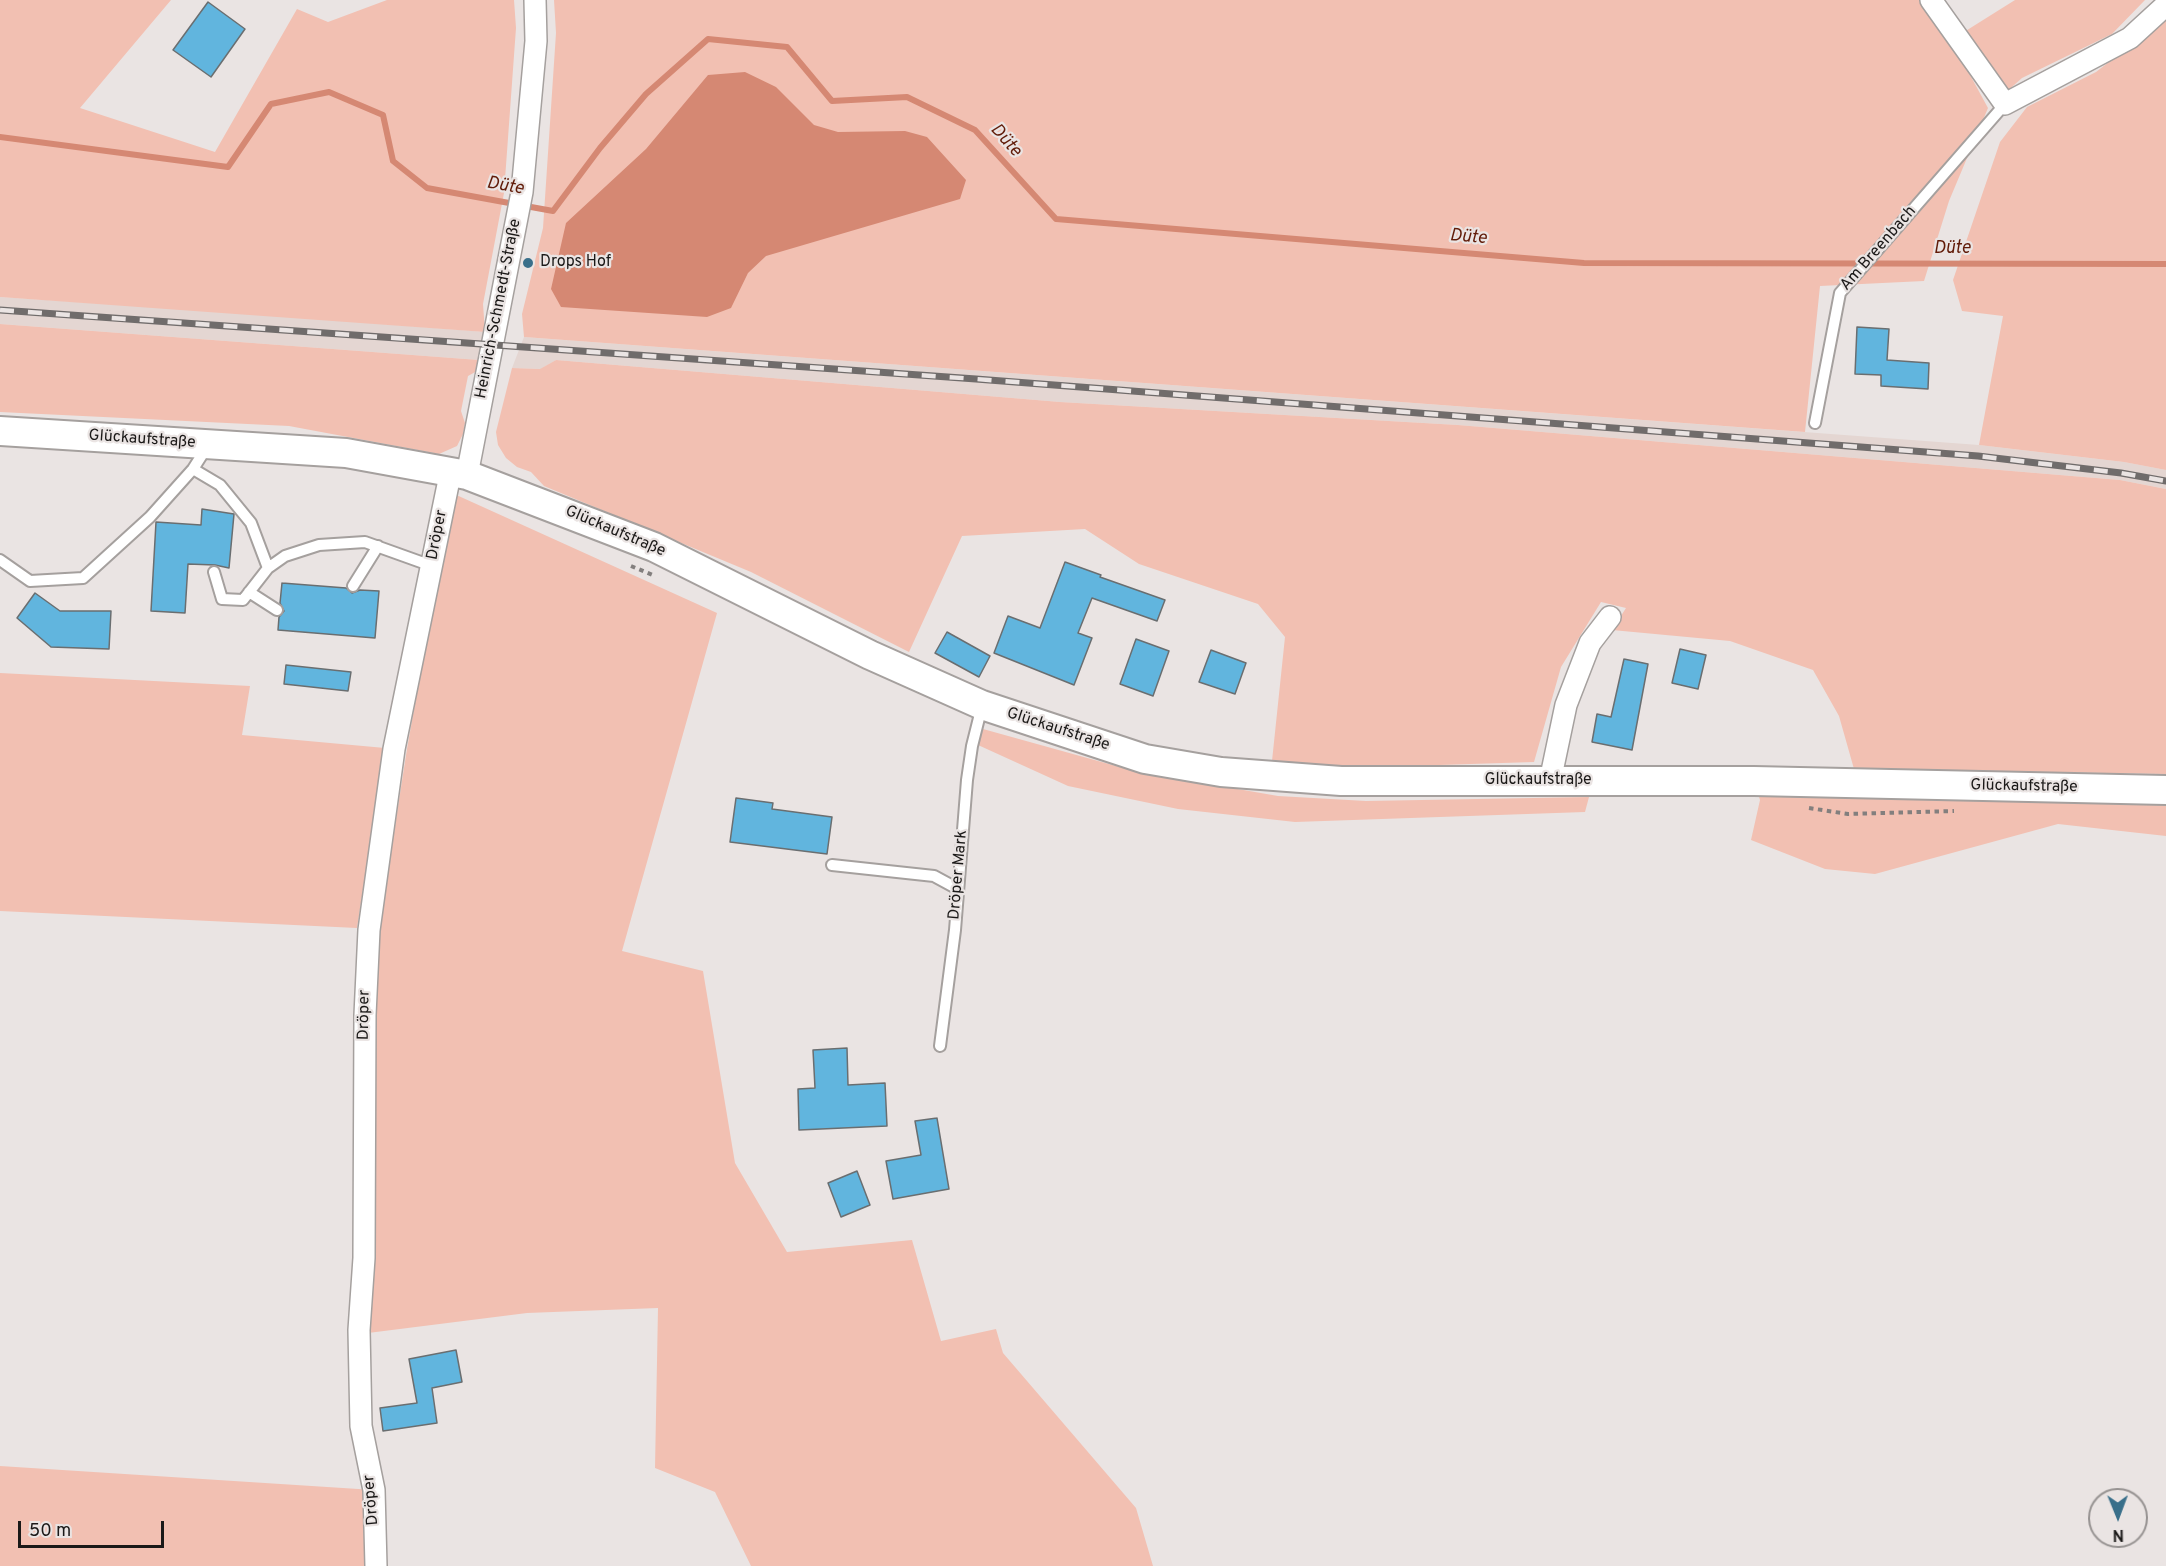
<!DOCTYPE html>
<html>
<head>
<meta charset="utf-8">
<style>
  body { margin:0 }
  #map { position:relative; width:2166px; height:1566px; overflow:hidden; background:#eae4e3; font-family:Overpass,sans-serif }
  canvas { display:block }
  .north { position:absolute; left:2088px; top:1488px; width:60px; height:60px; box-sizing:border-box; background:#eae4e3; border:2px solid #979392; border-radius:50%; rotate:179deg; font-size:16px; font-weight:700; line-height:24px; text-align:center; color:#1b1918 }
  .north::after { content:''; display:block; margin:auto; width:21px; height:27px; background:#396f8a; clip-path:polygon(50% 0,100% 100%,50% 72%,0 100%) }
  .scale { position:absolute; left:18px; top:1521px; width:146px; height:27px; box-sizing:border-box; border:3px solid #1b1918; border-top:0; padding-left:8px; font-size:18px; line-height:21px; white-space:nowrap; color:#1b1918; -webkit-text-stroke:4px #eae4e3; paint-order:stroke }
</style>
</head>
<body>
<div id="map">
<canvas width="2166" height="1566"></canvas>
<div class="north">N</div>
<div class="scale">50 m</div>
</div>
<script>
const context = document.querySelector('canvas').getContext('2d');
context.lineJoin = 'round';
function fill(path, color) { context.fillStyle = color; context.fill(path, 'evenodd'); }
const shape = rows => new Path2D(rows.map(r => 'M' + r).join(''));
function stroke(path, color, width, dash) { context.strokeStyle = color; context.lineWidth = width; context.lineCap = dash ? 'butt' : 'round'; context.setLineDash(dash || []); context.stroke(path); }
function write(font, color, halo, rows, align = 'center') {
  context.font = font + ' Overpass,sans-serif'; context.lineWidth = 4.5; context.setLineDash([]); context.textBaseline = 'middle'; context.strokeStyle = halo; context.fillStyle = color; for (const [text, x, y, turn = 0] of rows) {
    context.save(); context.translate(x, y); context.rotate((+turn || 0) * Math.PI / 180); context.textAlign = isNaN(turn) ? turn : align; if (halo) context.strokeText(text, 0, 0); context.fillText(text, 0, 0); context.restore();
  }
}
const built = shape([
  [0,297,232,312,485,332,479,360,0,324],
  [524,337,1979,445,2124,462,2166,470,2166,489,2120,480,1458,425,1060,402,556,360,541,369,512,368]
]);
const green = shape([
  [0,0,171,0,80,108,215,152,297,9,328,22,387,0,514,0,516,28,504,193,483,304,485,332,0,297],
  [554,0,1924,0,1951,40,1988,108,1949,201,1924,281,1820,286,1805,432,524,337,522,314,543,228,556,33],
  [2015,0,2145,0,2112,34,2022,78,2004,94,1964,32],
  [2166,18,2166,470,2124,462,1979,445,2003,316,1962,311,1953,280,2000,142,2027,107,2096,72],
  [0,324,479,360,477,371,468,376,461,411,465,423,463,434,457,446,439,454,289,426,0,412],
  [556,360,1060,402,1458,425,2120,480,2166,489,2166,774,1854,769,1839,716,1813,670,1730,641,1612,630,1626,608,1601,602,1561,667,1534,762,1345,768,1272,761,1285,637,1258,604,1139,564,1085,529,962,536,909,652,751,572,544,486,531,472,517,467,506,458,498,445,496,432,512,368,540,369],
  [452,493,717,613,622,951,703,971,735,1163,787,1252,912,1240,941,1341,996,1329,1003,1353,1136,1508,1153,1566,751,1566,715,1492,655,1468,658,1308,527,1313,368,1333,376,1169,374,1011,380,922,407,749],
  [0,673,250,686,242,735,385,748,357,928,0,911],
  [983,729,1134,771,1278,796,1366,801,1589,797,1585,812,1295,822,1178,809,1068,786,978,745],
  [1754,781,2166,802,2166,836,2058,824,1875,874,1825,869,1751,840,1760,800],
  [0,1466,374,1490,376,1566,0,1566]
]);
const water = shape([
  [745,72,776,87,814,125,838,132,905,131,927,137,966,180,960,199,766,256,748,273,731,308,707,317,561,307,551,289,566,223,646,149,708,75]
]);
const stream = shape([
  [0,137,228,167,271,104,329,92,383,115,393,161,427,188,553,211,600,148,646,94,708,39,787,47,832,101,907,97,975,130,1056,219,1584,263,2166,264]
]);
const building = shape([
  [208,2,245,29,211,77,173,50,208,2],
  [1857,327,1889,329,1887,360,1929,363,1928,389,1881,386,1881,375,1855,374,1857,327],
  [202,509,234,514,229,568,215,565,188,564,185,613,151,611,156,522,201,525,202,509],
  [1065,562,1101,575,1100,577,1165,600,1157,621,1092,598,1078,633,1092,638,1074,685,994,653,1008,616,1040,628,1065,562],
  [282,583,346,588,352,593,360,590,379,591,375,638,278,630,279,617,284,611,280,603,282,583],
  [35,593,60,611,111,611,109,649,51,647,17,618,35,593],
  [947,632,990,656,979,677,935,653,947,632],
  [1136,639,1169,651,1153,696,1120,684,1136,639],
  [1680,649,1706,655,1698,689,1672,683,1680,649],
  [1211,650,1246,663,1235,694,1199,682,1211,650],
  [1624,659,1648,664,1632,750,1592,742,1597,714,1611,717,1624,659],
  [286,665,351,672,348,691,284,684,286,665],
  [736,798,773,803,772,809,832,817,827,854,730,842,736,798],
  [847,1048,848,1085,885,1083,887,1126,799,1130,798,1089,815,1088,813,1050,847,1048],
  [937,1118,949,1189,893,1199,886,1161,921,1155,915,1121,937,1118],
  [857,1171,870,1205,841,1217,828,1183,857,1171],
  [456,1350,462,1382,432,1388,437,1423,383,1431,380,1408,417,1403,409,1359,456,1350]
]);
const path = shape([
  [631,566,655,576],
  [1809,808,1848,814,1954,811]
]);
const lane = shape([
  [1815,423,1840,293,2005,104],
  [193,469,220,485,251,523,268,568],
  [0,560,30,581,83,578,150,517,193,469,207,447],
  [214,572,222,599,243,600,268,568,285,556,319,545,365,542,432,566],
  [353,586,378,546],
  [249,592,277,610],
  [832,865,934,876,958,889],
  [940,1046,955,930,967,780,972,746,982,706]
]);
const street = shape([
  [1931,0,2005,104,2130,38,2166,5],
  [467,475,522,192,536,41,535,0],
  [1550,781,1566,705,1590,643,1610,617],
  [376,1566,374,1490,361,1426,359,1330,364,1258,365,1015,369,930,394,749,451,470]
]);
const secondary = shape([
  [0,431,346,453,467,475,654,547,870,655,982,705,1145,759,1221,772,1341,781,1754,781,2166,790]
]);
const rail = shape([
  [0,310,976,379,1978,456,2121,473,2166,481]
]);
const markers = [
  [528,263,6,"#396f8a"]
];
const streetNames = [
  ["Am Breenbach",1879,249,-49],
  ["Heinrich-Schmedt-Straße",499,309,-79],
  ["Glückaufstraße",142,440,4],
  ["Glückaufstraße",615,532,23],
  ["Dröper",438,535,-79],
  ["Glückaufstraße",1058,730,18],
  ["Glückaufstraße",1538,781],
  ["Glückaufstraße",2024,787,1],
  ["Dröper Mark",959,875,-85],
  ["Dröper",365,1015,-89],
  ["Dröper",372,1500,-95]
];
const poiNames = [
  ["Drops Hof",540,263]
];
const waterNames = [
  ["Düte",1005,141,48],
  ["Düte",505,187,10],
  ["Düte",1468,238,5],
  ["Düte",1952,249]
];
fill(built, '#e4d6d2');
fill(green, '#f2c0b2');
fill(water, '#d58873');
stroke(stream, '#d58873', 6);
fill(building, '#61b5de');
stroke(building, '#6a6e70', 1.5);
stroke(lane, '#a5a09e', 14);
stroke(street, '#a5a09e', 24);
stroke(secondary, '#a5a09e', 32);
stroke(path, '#837f7e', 4, [4.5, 4.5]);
stroke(lane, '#fff', 10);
stroke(street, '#fff', 21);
stroke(secondary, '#fff', 28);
stroke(rail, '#706c6b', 7);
stroke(rail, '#eae4e3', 4.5, [14]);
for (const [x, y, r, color] of markers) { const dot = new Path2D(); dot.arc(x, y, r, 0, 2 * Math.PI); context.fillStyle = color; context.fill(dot); stroke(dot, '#eae4e3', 2); }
write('16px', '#1b1918', '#eae4e3', streetNames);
write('16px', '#1b1918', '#eae4e3', poiNames, 'left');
write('italic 18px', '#611b08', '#eae4e3', waterNames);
</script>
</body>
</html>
